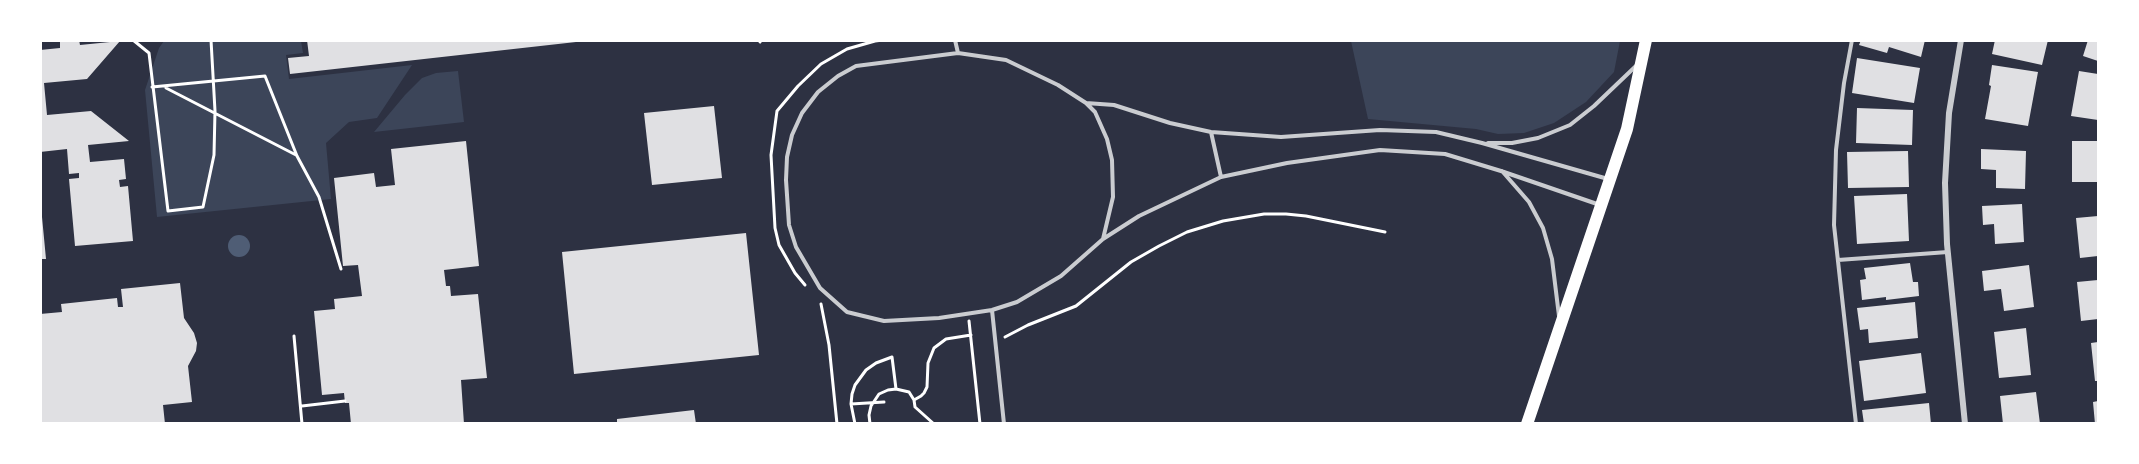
<!DOCTYPE html>
<html>
<head>
<meta charset="utf-8">
<style>
  body { margin:0 }
  #map { position:relative; width:2139px; height:464px; overflow:hidden; background:#2d3142; font-family:Barlow,sans-serif }
  canvas { display:block }
  .frame { position:absolute; inset:0; border:42px solid #fff; pointer-events:none }
</style>
</head>
<body>
<div id="map">
<canvas width="2139" height="464"></canvas>
<div class="frame"></div>
</div>
<script>
const context = document.querySelector('canvas').getContext('2d');
context.lineJoin = 'round';
function fill(path, color) { context.fillStyle = color; context.fill(path, 'evenodd'); }
const shape = rows => new Path2D(rows.map(r => 'M' + r).join(''));
function stroke(path, color, width, dash) { context.strokeStyle = color; context.lineWidth = width; context.lineCap = dash ? 'butt' : 'round'; context.setLineDash(dash || []); context.stroke(path); }
const green = shape([
  [164,41,301,41,303,53,286,55,289,79,412,65,377,118,349,122,326,143,331,199,157,217,145,90,159,48],
  [1351,41,1351,40,1620,41,1614,72,1586,102,1554,123,1524,133,1498,134,1476,129,1368,119],
  [458,71,464,122,374,132,405,95,422,78,436,73]
]);
const water = shape([
  '228 246a11 11 0 1 1 22 0a11 11 0 1 1-22 0Z'
]);
const building = shape([
  [60,40,79,40,80,45,120,41,87,79,44,83,47,115,91,111,129,141,88,145,90,162,124,159,126,179,119,180,120,187,128,186,133,241,75,246,69,179,79,178,79,173,69,174,67,149,40,152,40,50,60,48],
  [307,40,576,40,576,42,290,74,288,58,309,56],
  [1861,40,1925,40,1921,57,1889,47,1887,53,1859,45],
  [1995,40,2048,40,2042,65,1992,54],
  [2088,40,2098,40,2098,61,2083,56],
  [1857,58,1920,68,1914,103,1852,93],
  [1992,65,2038,72,2028,126,1985,119,1991,86,1989,85],
  [2079,71,2098,74,2098,120,2071,116],
  [714,106,722,178,652,185,644,113],
  [1857,108,1913,110,1912,145,1856,143],
  [466,141,479,266,444,270,446,286,450,286,451,296,478,294,487,378,461,380,464,424,351,424,349,403,345,403,344,393,322,395,314,311,335,309,334,299,362,296,358,265,343,266,334,178,374,173,376,187,395,185,391,149],
  [2072,141,2098,141,2098,182,2072,182],
  [1981,149,2026,151,2025,189,1996,188,1996,170,1981,169],
  [1908,151,1909,187,1848,188,1847,152],
  [1907,194,1909,241,1857,244,1854,196],
  [2022,204,2024,242,1995,244,1994,224,1983,225,1982,206],
  [2098,216,2098,256,2080,258,2076,218],
  [40,217,42,217,46,259,40,259],
  [746,233,759,355,574,374,562,252],
  [1910,263,1913,282,1918,282,1919,296,1886,300,1886,297,1862,300,1860,280,1866,279,1864,268],
  [2029,265,2034,307,2004,311,2001,289,1984,291,1982,271],
  [2098,280,2098,319,2081,321,2077,282],
  [180,283,184,318,194,333,197,343,196,351,188,366,192,402,163,405,165,424,40,424,40,314,62,312,61,304,117,298,118,307,123,307,121,289],
  [1915,302,1918,338,1869,343,1868,329,1860,330,1857,308],
  [2026,328,2031,375,1999,378,1994,332],
  [2098,342,2098,381,2095,381,2091,343],
  [1921,353,1926,393,1864,401,1859,361],
  [2036,392,2040,424,2003,424,2000,396],
  [2098,401,2098,424,2095,424,2093,402],
  [1929,403,1931,424,1864,424,1862,410],
  [694,410,696,424,617,424,617,419]
]);
const path = shape([
  [133,40,149,53,168,211,203,207,214,155,215,111,211,40],
  [760,42,761,40],
  [152,87,265,76,297,156,319,197,341,269],
  [166,88,296,155],
  [805,285,795,273,779,245,775,228,771,155,777,111,798,86,821,64,847,49,875,41,883,40],
  [821,304,829,345,837,424],
  [969,321,980,424],
  [294,336,302,424],
  [1005,337,1028,325,1076,306,1131,262,1159,246,1187,232,1223,221,1264,214,1286,214,1306,216,1385,232],
  [914,400,915,407,934,424],
  [851,404,884,402],
  [302,406,345,401],
  [855,424,851,404,852,394,855,385,866,370,876,363,892,357,896,389],
  [870,424,869,415,871,406,879,394,888,390,896,389,909,392,914,400,921,396,924,393,927,387,928,363,934,348,946,339,971,335]
]);
const service = shape([
  [955,40,958,53],
  [1852,40,1844,83,1836,150,1834,225,1856,424],
  [1086,103,1114,105,1170,123,1211,132,1281,137,1380,130,1436,132,1482,143,1608,179],
  [1211,132,1221,177],
  [1488,143,1512,143,1538,138,1570,125,1594,106,1637,65],
  [1502,171,1529,202,1543,228,1552,259,1559,316],
  [1103,239,1113,197,1112,160,1107,139,1095,112,1086,103,1058,85,1006,60,958,53,856,66,838,76,818,92,802,113,792,135,787,157,786,180,789,225,796,247,820,288,847,312,884,321,939,318,992,310,1017,302,1061,276,1103,239,1139,216,1221,177,1287,163,1380,150,1445,154,1501,171,1600,205],
  [1838,260,1948,252],
  [992,310,1004,424]
]);
const minor = shape([
  [1961,40,1949,113,1945,183,1947,244,1965,424]
]);
const secondary = shape([
  [1527,424,1627,129,1646,40]
]);
fill(green, '#3c4559');
fill(water, '#4f5d75');
fill(building, '#e0e0e3');
stroke(path, '#fff', 3);
stroke(service, '#caccd0', 4);
stroke(minor, '#caccd0', 6);
stroke(secondary, '#fff', 12);
</script>
</body>
</html>
